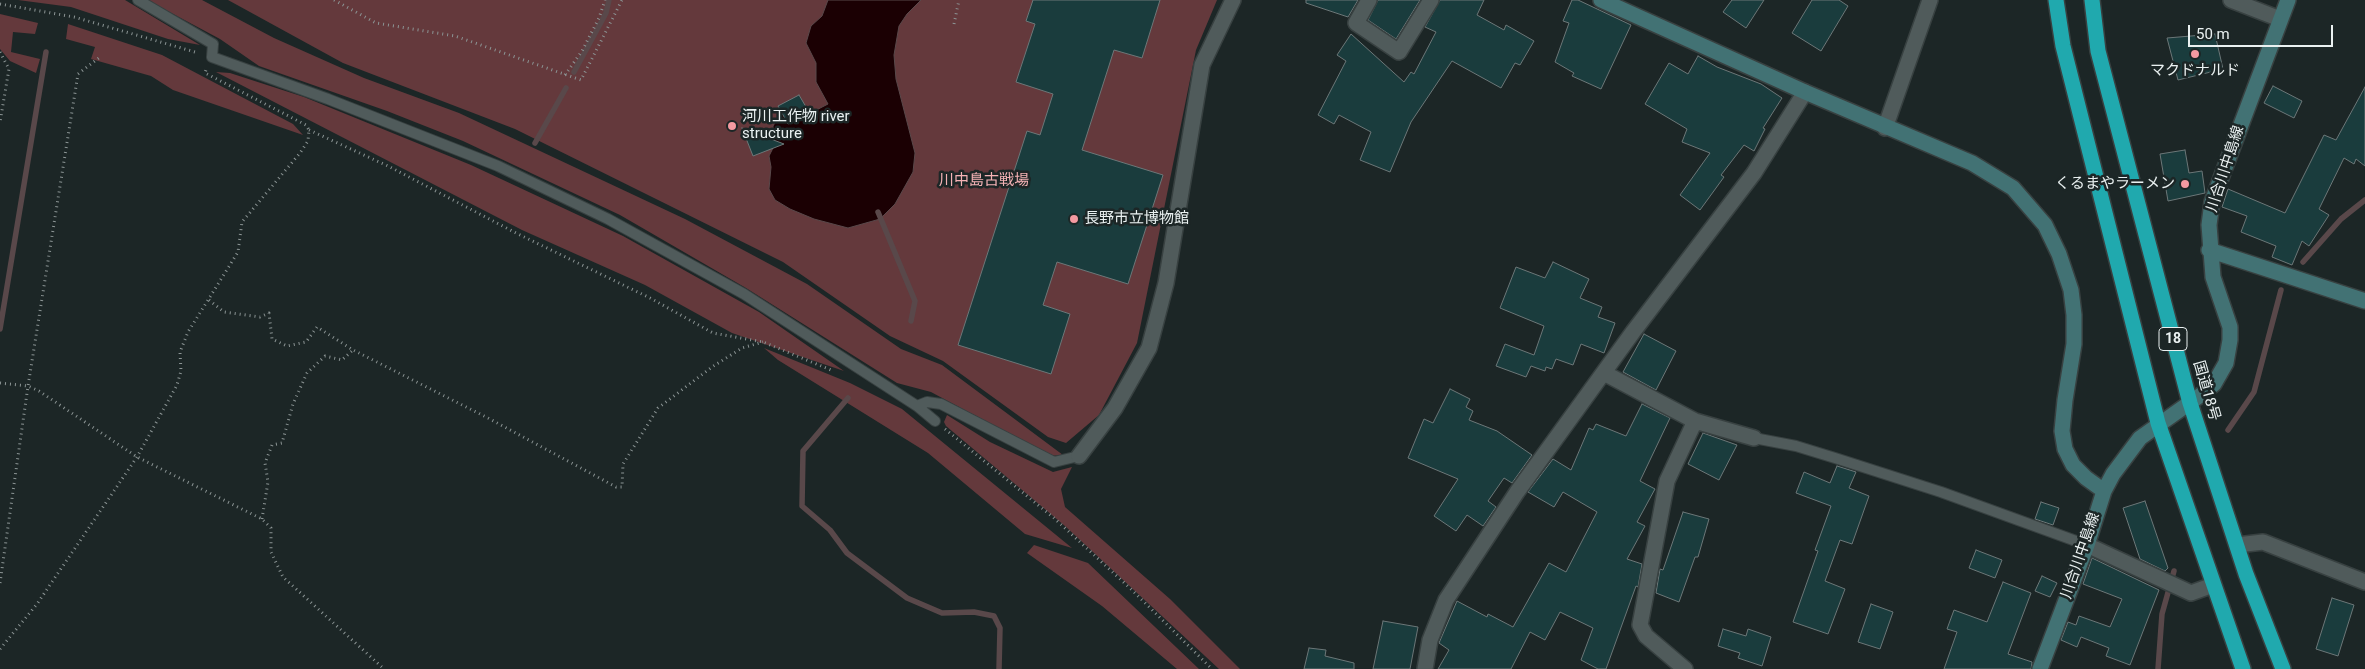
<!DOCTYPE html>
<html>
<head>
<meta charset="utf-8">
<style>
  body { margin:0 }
  #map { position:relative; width:2365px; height:669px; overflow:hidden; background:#1c2626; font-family:Roboto,sans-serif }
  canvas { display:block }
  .scale { position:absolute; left:2188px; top:25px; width:145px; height:22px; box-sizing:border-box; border:2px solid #eaf1f1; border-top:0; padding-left:6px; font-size:15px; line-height:18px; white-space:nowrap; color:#eaf1f1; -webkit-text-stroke:4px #1c2626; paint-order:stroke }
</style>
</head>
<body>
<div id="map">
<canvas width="2365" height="669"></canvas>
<div class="scale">50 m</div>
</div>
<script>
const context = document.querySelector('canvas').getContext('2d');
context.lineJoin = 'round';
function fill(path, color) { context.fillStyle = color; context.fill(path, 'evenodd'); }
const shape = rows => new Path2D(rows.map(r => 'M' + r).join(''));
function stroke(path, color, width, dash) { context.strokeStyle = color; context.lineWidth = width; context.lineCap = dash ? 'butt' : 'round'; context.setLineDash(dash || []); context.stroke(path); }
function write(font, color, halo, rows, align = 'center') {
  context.font = font + ' Roboto,"Noto Sans JP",sans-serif'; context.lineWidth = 5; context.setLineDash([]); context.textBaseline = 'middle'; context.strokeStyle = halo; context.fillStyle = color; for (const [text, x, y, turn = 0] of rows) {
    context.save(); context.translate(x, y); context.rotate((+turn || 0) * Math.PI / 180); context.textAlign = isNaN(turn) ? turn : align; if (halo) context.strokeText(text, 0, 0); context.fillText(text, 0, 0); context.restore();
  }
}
const green = shape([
  [18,0,125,0,200,45,168,39,71,7],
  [147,0,202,0,274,38,364,78,459,113,685,219,807,284,901,349,942,365,1063,455,1050,456,931,392,897,383,746,288,620,215,463,141,387,111,259,66,220,39],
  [228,0,1217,0,1196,50,1137,343,1099,415,1066,443,1048,437,943,361,890,336,783,262,515,129,343,63],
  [0,14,38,23,35,34,13,32,11,52,40,59,36,73,10,61,0,49],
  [68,24,162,55,293,124,303,135,173,90,151,76,91,59,95,47,66,39],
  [216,72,230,73,304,97,471,165,623,236,759,312,844,371,732,333,645,285,522,230],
  [764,348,850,383,902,409,1072,548,1025,534,928,453,778,360],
  [947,415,990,442,1053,472,1072,467,1061,489,1065,507,1170,599,1240,669,1219,669,1065,526,946,426,944,422],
  [1034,545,1088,563,1199,669,1177,669,1102,606,1027,553]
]);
const water = shape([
  [828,0,921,0,907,14,899,26,894,55,896,79,915,153,913,172,895,204,880,219,848,228,814,219,790,209,775,200,769,189,771,167,769,156,773,148,773,126,780,114,786,106,792,120,795,121,828,104,816,82,816,63,806,43,811,26,822,16,828,0]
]);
const stream = shape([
  [574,72,606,13,609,0],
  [535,143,566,88],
  [878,212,915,301,911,321],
  [2303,262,2341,219,2365,200],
  [0,329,46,52],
  [848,398,803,451,802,506,830,530,847,553,907,598,942,613,974,612,994,616,1000,628,999,669],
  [2228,430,2254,392,2281,290],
  [2158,669,2162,614,2174,571]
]);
const building = shape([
  [1033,0,1160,0,1142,58,1114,50,1082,150,1163,175,1128,284,1057,262,1043,305,1070,314,1051,374,958,345,1027,131,1040,135,1053,94,1016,82,1035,24,1026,21,1033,0],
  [1306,0,1358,0,1348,17,1306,3,1306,0],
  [1378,0,1420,0,1396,39,1368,20,1378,0],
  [1440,0,1484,0,1477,15,1504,30,1506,25,1534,41,1520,65,1515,63,1501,88,1452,61,1411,122,1390,172,1360,160,1371,132,1339,115,1334,124,1318,115,1346,61,1337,55,1351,34,1404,82,1411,72,1414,74,1436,32,1425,27,1440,0],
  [1572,0,1578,0,1631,25,1601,89,1572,76,1574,73,1555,62,1569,23,1563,21,1572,0],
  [1732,0,1764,0,1746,28,1723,12,1732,0],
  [1812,0,1839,0,1848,6,1821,51,1792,33,1812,0],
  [2215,34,2223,69,2178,80,2167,38,2215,34],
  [1698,56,1717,67,1761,84,1782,98,1763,128,1765,129,1754,151,1744,145,1721,175,1724,177,1700,210,1680,195,1710,153,1682,142,1687,129,1645,104,1669,63,1688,74,1698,56],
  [2273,86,2302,101,2294,118,2264,103,2273,86],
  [2365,87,2365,166,2356,159,2354,164,2344,158,2319,209,2329,215,2309,246,2302,241,2292,265,2272,257,2276,246,2241,232,2247,216,2222,207,2228,189,2285,213,2324,135,2336,140,2365,87],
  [799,95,809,112,788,124,778,106,799,95],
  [742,128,784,144,753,156,742,128],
  [2185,150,2189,173,2202,171,2205,193,2168,201,2160,154,2185,150],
  [1553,262,1589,279,1580,298,1602,307,1598,317,1615,323,1604,353,1581,344,1573,365,1556,359,1552,369,1546,367,1545,371,1531,366,1526,377,1496,366,1505,344,1534,355,1544,326,1500,308,1516,267,1545,278,1553,262],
  [1644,334,1676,351,1656,390,1623,372,1644,334],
  [1450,389,1470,399,1466,407,1473,411,1469,420,1497,431,1532,455,1512,483,1504,478,1488,501,1496,507,1483,526,1467,515,1456,531,1434,516,1458,479,1408,458,1424,419,1433,423,1450,389],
  [1642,404,1670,418,1640,481,1655,489,1637,522,1645,526,1627,559,1642,564,1638,587,1636,586,1606,669,1598,669,1581,660,1593,628,1560,612,1545,640,1530,632,1511,669,1438,669,1449,650,1439,643,1457,601,1487,617,1488,614,1513,627,1549,563,1566,572,1597,512,1563,492,1554,507,1528,492,1553,459,1571,470,1589,428,1593,430,1596,424,1626,436,1642,404],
  [1703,433,1737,445,1719,480,1688,464,1703,433],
  [1837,466,1856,472,1849,488,1869,496,1852,544,1840,540,1825,581,1845,589,1828,634,1793,622,1818,551,1815,550,1831,506,1796,493,1804,472,1830,483,1837,466],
  [2145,501,2168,568,2165,571,2140,559,2123,508,2145,501],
  [2041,502,2059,508,2053,525,2035,519,2041,502],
  [1683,512,1709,519,1698,557,1695,557,1679,602,1656,593,1660,569,1663,570,1683,512],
  [1976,550,2002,560,1995,578,1969,568,1976,550],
  [2092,558,2159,590,2130,665,2106,656,2109,648,2081,637,2077,647,2061,640,2068,622,2076,625,2079,616,2110,627,2122,599,2083,584,2092,558],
  [2042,576,2057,583,2050,597,2035,591,2042,576],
  [2003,582,2031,593,2008,654,2032,662,2031,669,1944,669,1957,632,1947,629,1954,610,1987,622,2003,582],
  [2332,598,2354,605,2338,656,2316,649,2332,598],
  [1871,604,1893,612,1880,649,1858,642,1871,604],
  [1383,621,1418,627,1410,669,1373,669,1383,621],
  [1723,629,1746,636,1748,629,1771,637,1762,666,1738,658,1740,653,1718,646,1723,629],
  [1309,648,1326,650,1325,656,1354,663,1354,669,1304,669,1309,648]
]);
const path = shape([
  [334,0,376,23,455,36,581,80,622,0],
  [0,4,74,17,195,52],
  [954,24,959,0],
  [0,52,9,69,0,122],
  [565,75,582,51,599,18,605,0],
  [309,130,388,166,516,233,650,298,713,333,763,342,831,370],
  [209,300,224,312,260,317,269,313,272,339,287,346,306,342,317,327,353,350,488,418,616,487,622,487,623,464,658,408,712,367,742,348,763,342],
  [0,383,28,386,39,391,137,457,262,519,271,528,271,552,283,577,384,669],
  [945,429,1054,518,1132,590,1212,669],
  [262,519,268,482,265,463,272,445,282,443,293,404,307,373,325,356,342,360,353,350],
  [0,583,28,386,78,74,100,57],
  [0,649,37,604,137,457,177,385,181,371,180,352,188,332,238,252,242,222,300,153,308,141,309,130,306,125,205,73,206,70]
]);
const lane = shape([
  [138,0,213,44,212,57,328,99,498,166,608,219,744,294,917,406,935,421],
  [917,406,927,402,941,404,1054,462,1079,456],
  [1754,438,1796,446,1835,458,1941,492,2087,545]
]);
const street = shape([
  [1369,0,1356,23,1399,52,1431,0],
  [2231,0,2280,19],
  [1885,128,1930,0],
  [1604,373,1695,421,1754,438],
  [1079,456,1115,408,1149,348,1166,283,1202,65,1233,0],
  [2087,545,2191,593,2213,585],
  [2237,545,2263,542,2365,582],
  [1425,669,1430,640,1446,600,1517,492,1633,332,1754,173,1805,92],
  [1685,669,1646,636,1640,625,1667,481,1695,421]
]);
const secondary = shape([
  [1601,0,1805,92,1972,163,2013,188,2045,225,2059,254,2071,290,2074,315,2074,344,2065,400,2062,431,2065,449,2073,465,2086,478,2104,491],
  [2209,250,2365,301],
  [2040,669,2087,545,2104,491,2113,474,2140,438,2205,392,2214,384,2226,363,2230,340,2230,327,2213,277,2209,225,2212,202,2288,0]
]);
const highway = shape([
  [2056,0,2063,46,2158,423,2243,669],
  [2092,0,2098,51,2190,403,2246,574,2283,669]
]);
const markers = [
  [2195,54,5,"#f49aa1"],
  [732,126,5,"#f49aa1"],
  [2185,184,5,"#f49aa1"],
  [1074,219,5,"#f49aa1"]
];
const shields = [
  [2173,339,28]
];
const shieldNames = [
  ["18",2173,339]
];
const poiNames = [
  ["マクドナルド",2195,71,"center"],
  ["河川工作物 river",742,117],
  ["structure",742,134],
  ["くるまやラーメン",2175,184,"right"],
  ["長野市立博物館",1084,219]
];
const streetNames = [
  ["川合川中島線",2226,169,-72],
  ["国道18号",2206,391,74],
  ["川合川中島線",2081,556,-71]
];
const parkNames = [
  ["川中島古戦場",984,181]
];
fill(green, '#64393c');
fill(water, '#1b0003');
stroke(water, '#59484a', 1);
stroke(stream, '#59484a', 5.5);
fill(building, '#1a3c3d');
stroke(building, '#6c7778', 1);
stroke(lane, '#384141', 12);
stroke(street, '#384141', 18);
stroke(secondary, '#384141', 18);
stroke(highway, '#384141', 18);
stroke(path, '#8c9595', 3, [1, 4]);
stroke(lane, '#505b5b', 10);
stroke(street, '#505b5b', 15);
stroke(secondary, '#427274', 15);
stroke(highway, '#20a9ae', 15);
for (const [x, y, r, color] of markers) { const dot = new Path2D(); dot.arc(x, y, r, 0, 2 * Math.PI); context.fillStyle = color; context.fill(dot); stroke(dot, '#1c2626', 2); }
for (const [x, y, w] of shields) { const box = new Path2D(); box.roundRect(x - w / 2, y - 11.5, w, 23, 4); context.fillStyle = '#1c2626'; context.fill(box); stroke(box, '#eaf1f1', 1); }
write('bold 14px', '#eaf1f1', null, shieldNames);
write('15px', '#eaf1f1', '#1c2626', poiNames, 'left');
write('15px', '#eaf1f1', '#1c2626', streetNames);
write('15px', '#f4b2b5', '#1c2626', parkNames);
</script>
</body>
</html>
